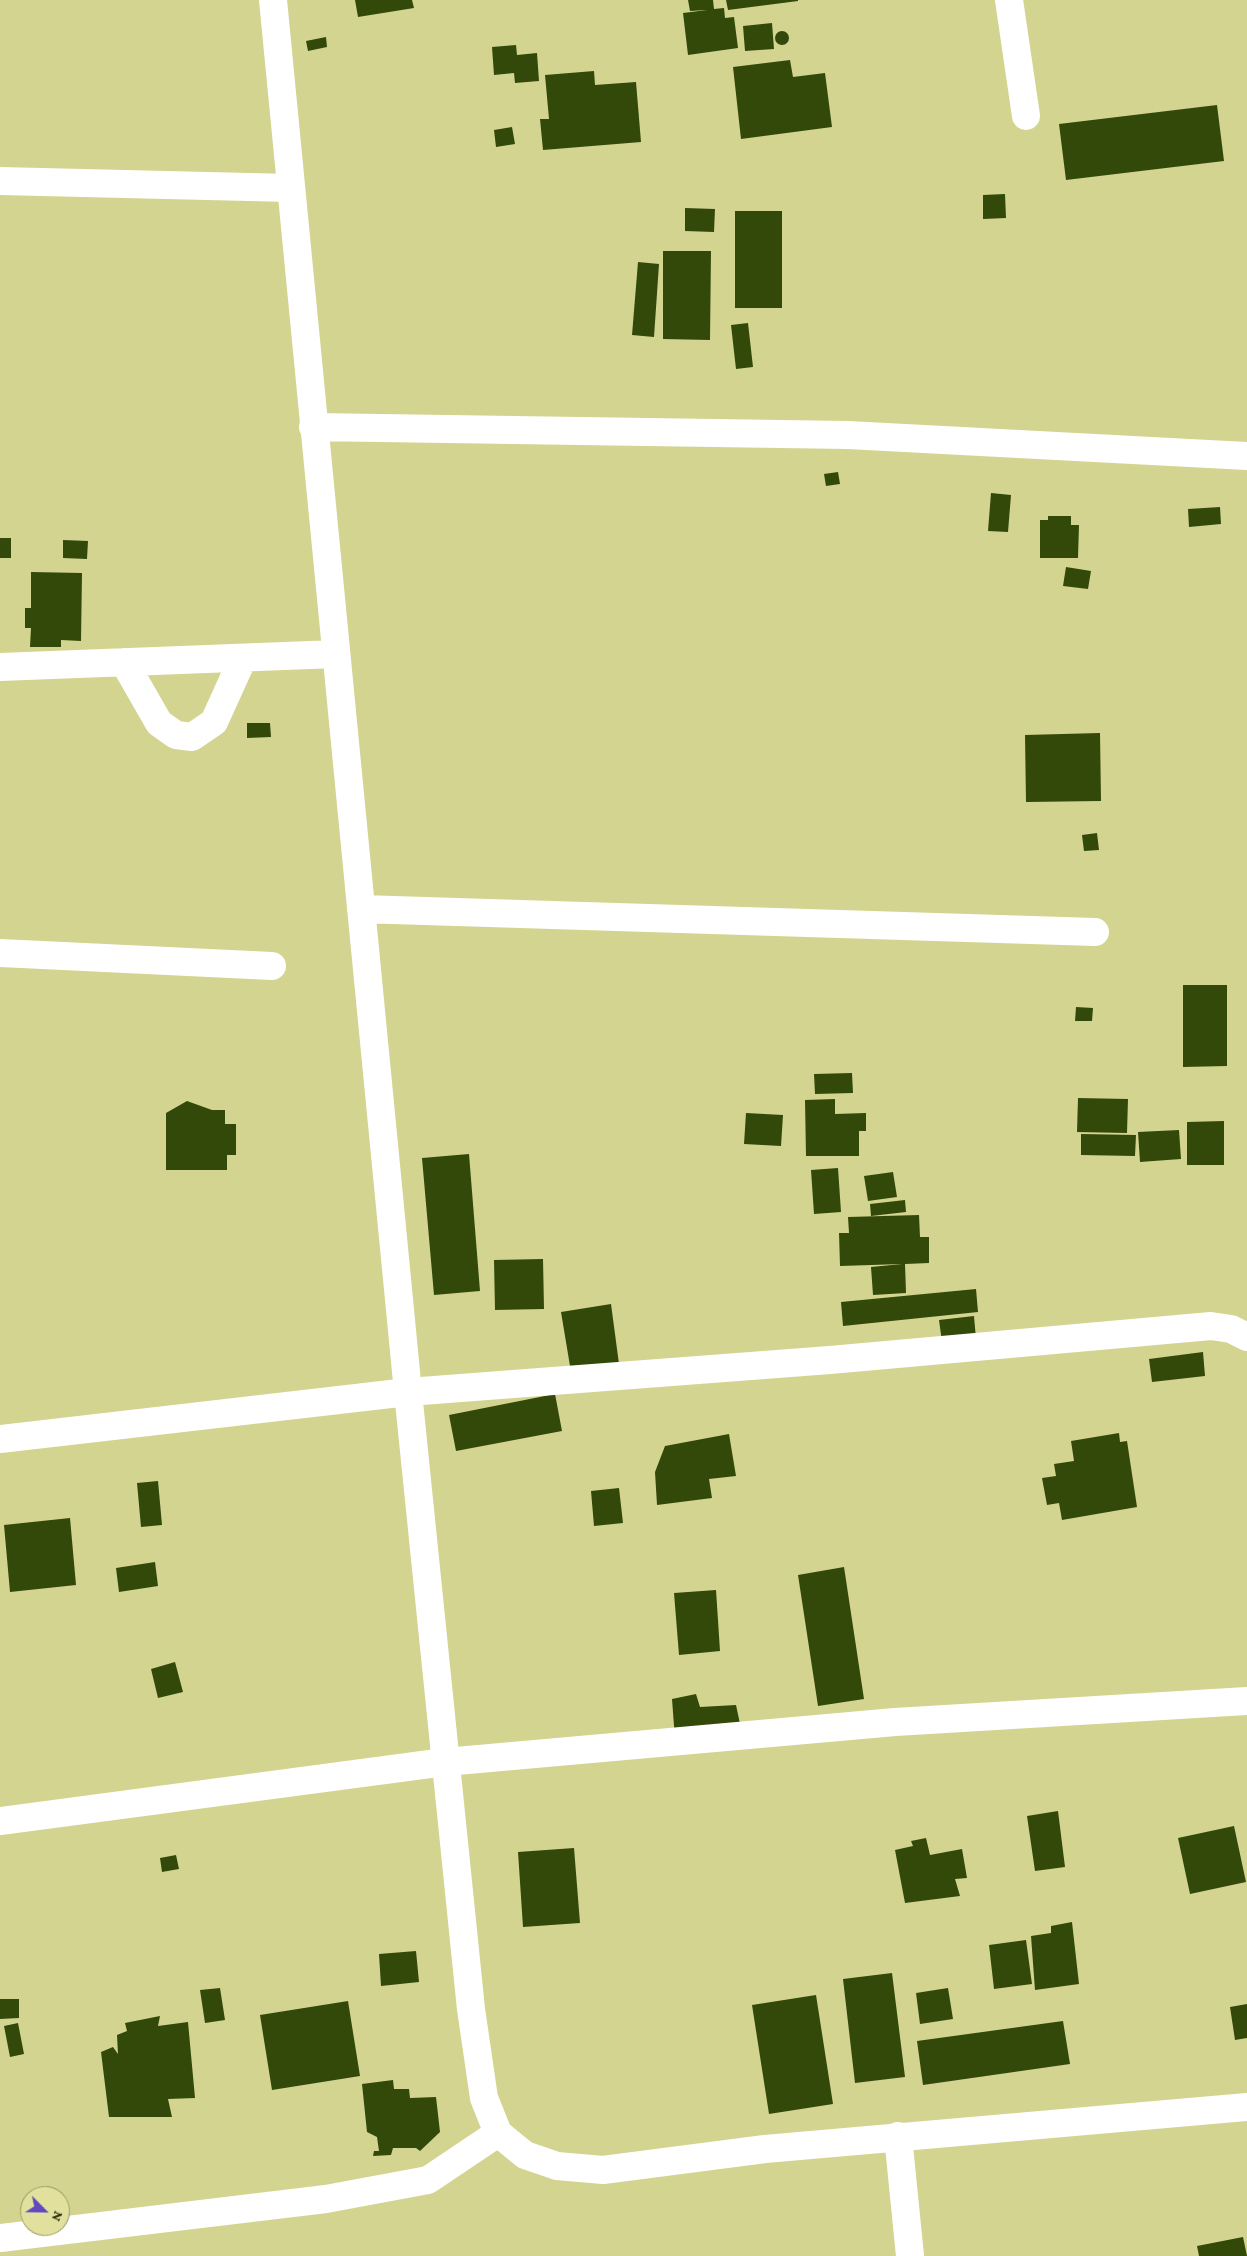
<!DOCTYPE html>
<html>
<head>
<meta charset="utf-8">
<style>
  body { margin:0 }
  #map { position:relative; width:1247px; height:2256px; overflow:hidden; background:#d4d491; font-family:"Crimson Pro",serif }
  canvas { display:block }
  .north { position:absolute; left:20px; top:2186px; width:50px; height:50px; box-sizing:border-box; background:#e1e19d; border:1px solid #979662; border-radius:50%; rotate:113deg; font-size:14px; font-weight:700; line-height:20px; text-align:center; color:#27260a }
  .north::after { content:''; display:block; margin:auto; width:18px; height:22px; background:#6147c0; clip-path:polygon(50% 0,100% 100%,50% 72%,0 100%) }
</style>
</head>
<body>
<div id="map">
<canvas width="1247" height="2256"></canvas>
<div class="north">N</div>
</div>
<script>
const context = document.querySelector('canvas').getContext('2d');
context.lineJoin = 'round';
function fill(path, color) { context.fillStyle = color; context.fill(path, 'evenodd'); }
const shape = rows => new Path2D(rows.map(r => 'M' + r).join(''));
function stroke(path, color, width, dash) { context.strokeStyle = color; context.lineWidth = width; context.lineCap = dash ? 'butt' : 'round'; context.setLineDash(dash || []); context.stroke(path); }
const building = shape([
  [355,0,412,0,414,8,358,17],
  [688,0,713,0,714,9,724,8,725,18,734,17,738,48,688,55,683,13,707,10,690,11],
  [726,0,798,0,798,1,728,10],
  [772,23,774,49,745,51,743,26],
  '775 38a7 7 0 1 1 14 0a7 7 0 1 1-14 0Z',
  [326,37,327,47,308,51,306,41],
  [516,45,517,55,537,53,539,81,515,83,514,73,494,75,492,47],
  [790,60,793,77,825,73,832,127,741,139,733,67],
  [594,71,595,85,636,82,641,142,543,150,540,119,549,119,545,75],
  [1217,105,1224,161,1066,180,1059,124],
  [512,127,515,144,496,147,494,130],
  [1005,194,1006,218,983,219,983,195],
  [685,208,715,209,714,232,685,231],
  [735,211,782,211,782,308,735,308],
  [663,251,711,251,710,340,663,339],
  [638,262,659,264,654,337,632,335],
  [748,323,753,367,736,369,731,325],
  [838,472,840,484,826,486,824,474],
  [991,493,1011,495,1008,532,988,531],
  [1220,507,1221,524,1189,527,1188,509],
  [1048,516,1071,516,1071,525,1079,525,1078,558,1040,558,1040,520,1048,520],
  [0,538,11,538,11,558,0,558],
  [63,540,88,541,87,559,63,558],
  [1066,567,1091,571,1088,589,1063,586],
  [31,572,82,573,81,641,61,640,61,647,30,647,31,628,25,628,25,608,31,608],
  [247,723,270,723,271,737,247,738],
  [1100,733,1101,801,1026,802,1025,735],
  [1097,833,1099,850,1084,851,1082,835],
  [1183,985,1227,985,1227,1066,1183,1067],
  [1076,1007,1093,1008,1092,1021,1075,1021],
  [852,1073,853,1093,815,1094,814,1074],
  [1078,1098,1128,1099,1127,1133,1077,1132],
  [835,1099,835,1114,866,1113,866,1131,859,1131,859,1156,806,1156,805,1100],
  [187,1101,212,1110,225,1110,225,1124,236,1124,236,1155,227,1155,227,1170,166,1170,166,1113],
  [746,1113,783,1115,781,1146,744,1144],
  [1224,1121,1224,1165,1187,1165,1187,1122],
  [1179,1130,1181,1159,1140,1162,1138,1132],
  [1081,1134,1136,1135,1135,1156,1081,1155],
  [469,1154,480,1291,434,1295,422,1158],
  [838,1168,841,1212,814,1214,811,1170],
  [893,1172,897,1197,868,1201,864,1176],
  [905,1200,906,1212,871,1216,870,1204],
  [919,1215,920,1237,929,1237,929,1263,905,1264,906,1293,873,1295,871,1267,902,1264,840,1266,839,1233,849,1233,848,1217],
  [543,1259,544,1309,495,1310,494,1260],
  [976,1289,978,1312,843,1326,841,1302],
  [611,1304,619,1364,571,1372,561,1312],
  [974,1316,976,1339,942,1342,939,1320],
  [1203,1352,1205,1376,1152,1382,1149,1359],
  [555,1394,562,1431,456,1451,449,1415],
  [1119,1433,1120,1442,1127,1441,1137,1507,1062,1520,1059,1503,1047,1505,1042,1478,1056,1476,1054,1464,1074,1461,1071,1441],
  [729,1434,736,1476,709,1479,712,1498,657,1505,655,1472,665,1446],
  [158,1481,162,1525,141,1527,137,1483],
  [619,1488,623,1523,594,1526,591,1491],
  [70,1518,76,1585,10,1592,4,1525],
  [155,1562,158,1586,119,1592,116,1568],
  [844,1567,864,1699,818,1706,798,1575],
  [716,1590,720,1651,679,1655,674,1593],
  [175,1662,183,1692,158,1698,151,1669],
  [696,1694,700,1707,736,1705,742,1733,675,1739,672,1699],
  [1058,1811,1065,1867,1035,1871,1027,1816],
  [1234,1826,1246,1882,1190,1894,1178,1838],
  [926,1838,930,1855,962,1849,967,1878,955,1879,960,1896,905,1903,895,1850,913,1846,911,1841],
  [574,1848,580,1923,523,1927,518,1852],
  [176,1855,179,1869,162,1872,160,1858],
  [1072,1922,1079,1984,1035,1990,1031,1936,1051,1933,1051,1926],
  [1026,1940,1032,1984,994,1989,989,1945],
  [416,1951,419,1982,381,1986,379,1954],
  [892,1973,905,2077,855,2083,843,1979],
  [220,1988,225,2020,205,2023,200,1990],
  [948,1988,953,2019,920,2024,916,1993],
  [816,1995,833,2104,769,2114,752,2005],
  [0,1999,19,1999,19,2018,0,2019],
  [348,2001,360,2076,272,2090,260,2015],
  [1247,2004,1247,2038,1235,2040,1230,2007],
  [160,2016,158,2026,188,2022,195,2098,168,2099,172,2117,109,2117,101,2052,113,2047,118,2054,117,2035,127,2031,125,2023],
  [1063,2021,1070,2064,923,2085,917,2041],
  [18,2023,24,2054,10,2057,4,2026],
  [393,2080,394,2089,409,2089,410,2098,436,2097,440,2132,420,2151,416,2148,393,2148,391,2155,373,2156,374,2151,379,2151,377,2137,367,2132,362,2084],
  [1243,2237,1247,2256,1199,2256,1197,2246]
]);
const street = shape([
  [273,0,408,1392,471,2009,484,2098,498,2133,525,2155,557,2166,603,2170,765,2149,1247,2107],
  [1009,0,1026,116],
  [0,181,291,188],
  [313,427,848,435,1247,456],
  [124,662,159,723,176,735,192,737,214,722,243,658],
  [0,667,336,654],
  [361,909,1095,932],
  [0,953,272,966],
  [0,1439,408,1392,830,1360,1211,1326,1231,1329,1247,1337],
  [0,1821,445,1762,895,1722,1247,1701],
  [898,2136,910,2256],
  [0,2238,326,2199,428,2180,498,2133]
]);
fill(building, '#324909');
stroke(street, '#fff', 28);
</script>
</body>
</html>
